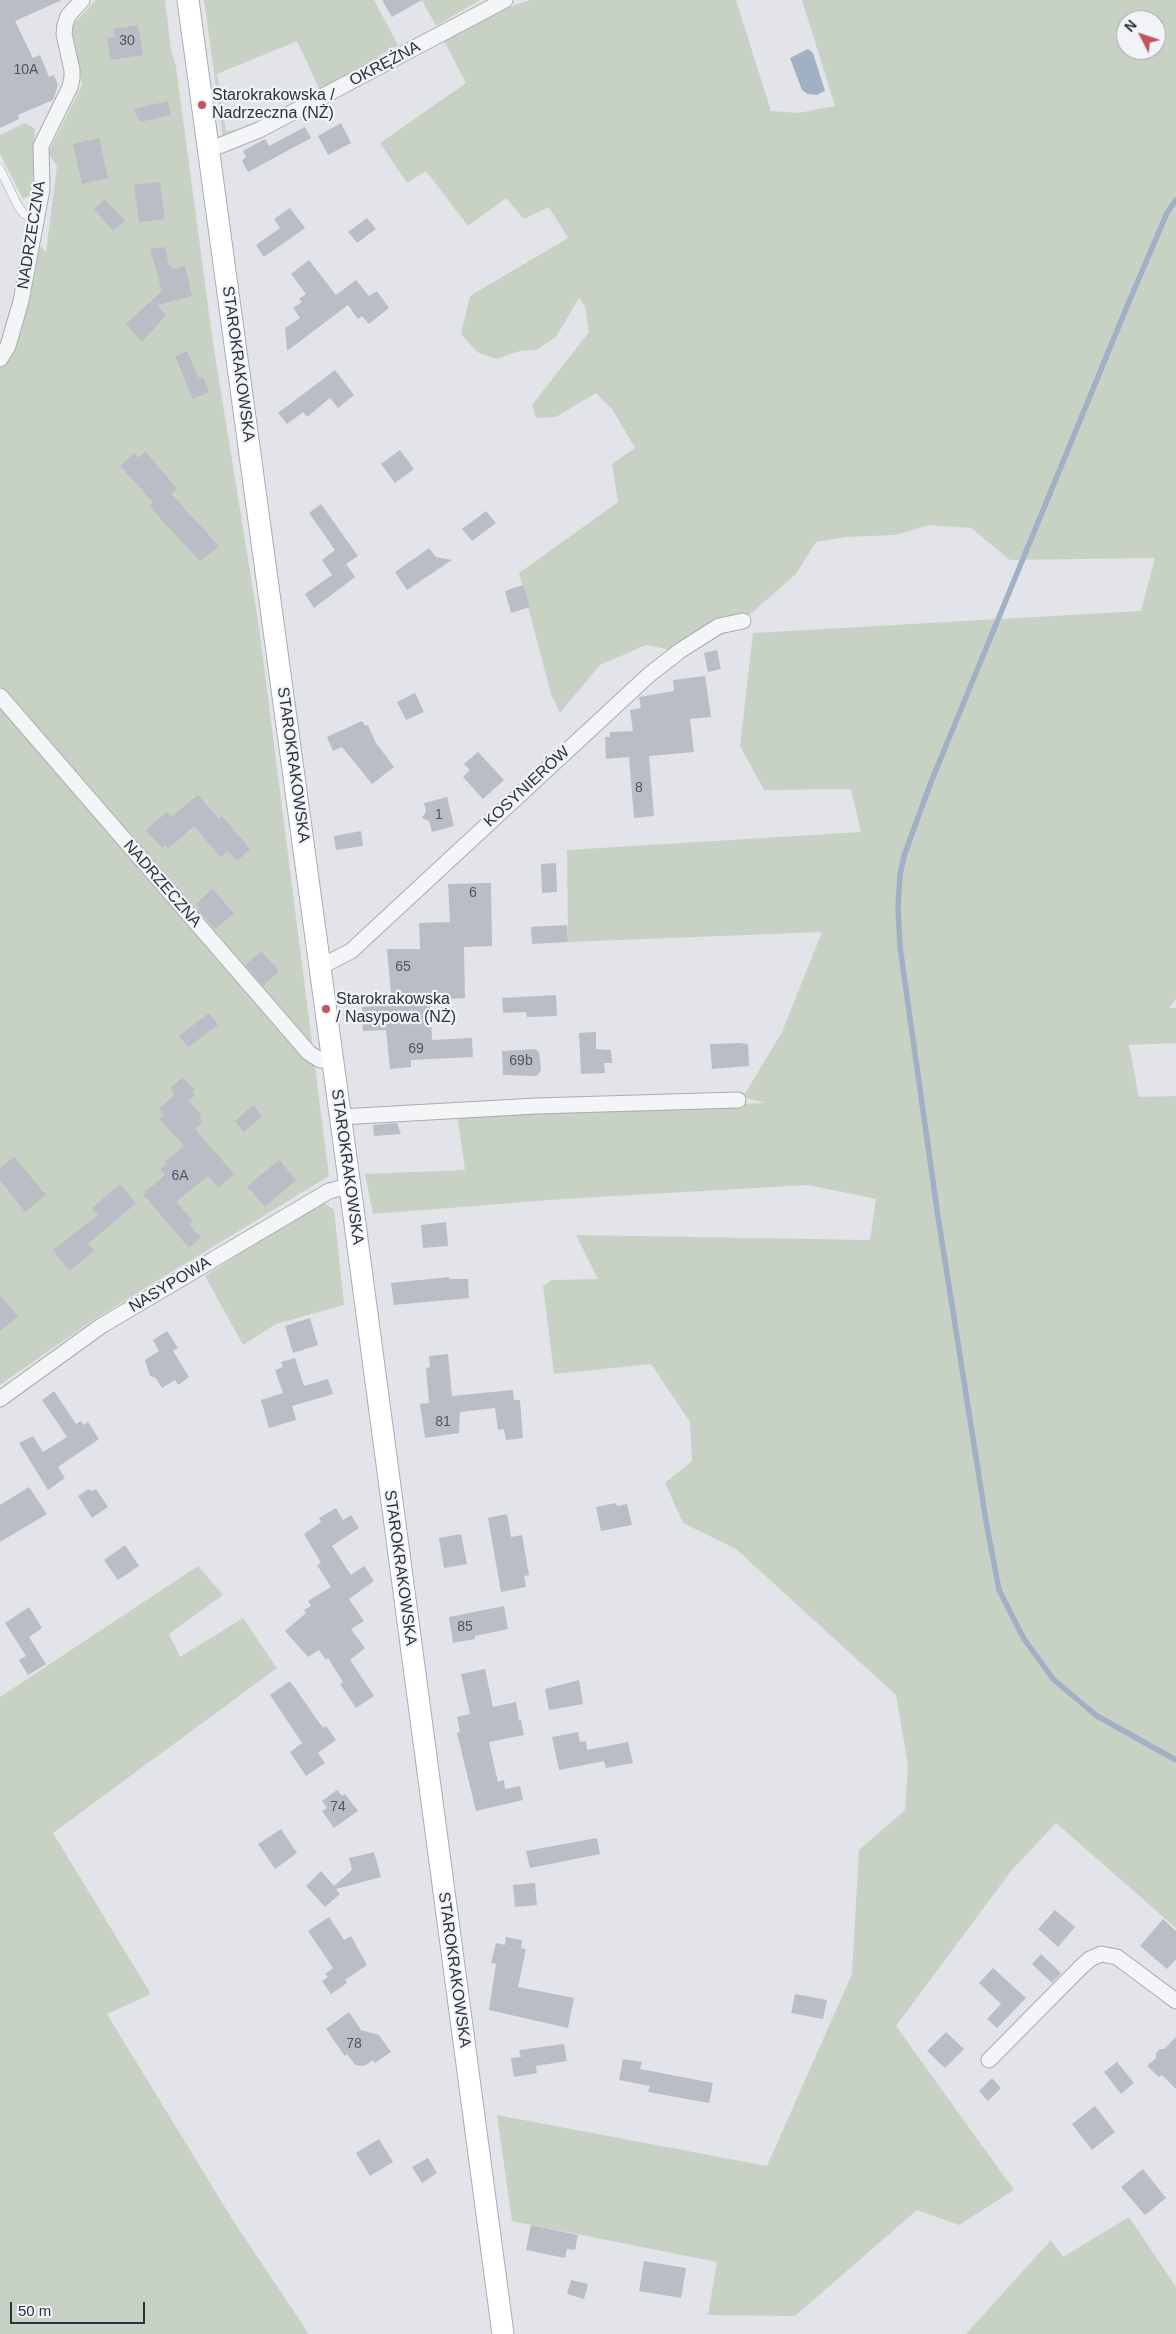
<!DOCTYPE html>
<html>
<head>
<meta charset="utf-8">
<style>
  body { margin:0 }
  #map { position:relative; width:1176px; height:2334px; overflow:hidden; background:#e2e4e9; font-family:Arial,sans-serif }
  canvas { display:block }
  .north { position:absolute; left:1116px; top:10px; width:50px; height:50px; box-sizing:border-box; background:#f1f3f6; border:1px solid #a2a6ad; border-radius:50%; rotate:311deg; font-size:14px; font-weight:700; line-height:20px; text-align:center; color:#2c323f }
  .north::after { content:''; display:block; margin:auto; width:18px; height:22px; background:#c0555f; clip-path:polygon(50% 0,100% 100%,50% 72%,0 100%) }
  .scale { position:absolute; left:10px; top:2302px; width:135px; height:22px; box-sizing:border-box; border:2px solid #2c323f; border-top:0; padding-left:6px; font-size:15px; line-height:18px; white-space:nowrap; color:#2c323f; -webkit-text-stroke:4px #f1f3f6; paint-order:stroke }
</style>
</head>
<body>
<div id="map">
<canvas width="1176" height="2334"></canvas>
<div class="north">N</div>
<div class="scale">50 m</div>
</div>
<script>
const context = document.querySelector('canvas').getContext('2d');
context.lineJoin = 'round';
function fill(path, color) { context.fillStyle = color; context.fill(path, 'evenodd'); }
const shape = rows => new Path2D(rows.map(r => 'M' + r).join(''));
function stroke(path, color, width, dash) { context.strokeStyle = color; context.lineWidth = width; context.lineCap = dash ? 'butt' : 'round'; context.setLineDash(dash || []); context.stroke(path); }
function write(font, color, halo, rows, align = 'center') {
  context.font = font + ' Arial,sans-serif'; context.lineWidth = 4.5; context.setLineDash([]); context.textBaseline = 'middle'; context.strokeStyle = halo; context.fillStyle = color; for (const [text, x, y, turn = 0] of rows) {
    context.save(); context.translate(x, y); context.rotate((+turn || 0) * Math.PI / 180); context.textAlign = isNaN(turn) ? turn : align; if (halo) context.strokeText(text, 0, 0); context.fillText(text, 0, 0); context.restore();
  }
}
const green = shape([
  [96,0,165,0,171,50,176,67,213,343,259,627,329,1176,93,1320,0,1385,0,347,38,244,46,252,57,166,48,153,82,85,71,27],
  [204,0,374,0,398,45,320,90,297,41,217,74,226,131,251,128,223,137],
  [422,0,480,0,436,26],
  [530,0,736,0,771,111,798,113,835,106,802,0,1176,0,1176,999,1169,1008,1176,1008,1176,1043,1129,1045,1139,1097,1176,1096,1176,1928,1056,1823,1011,1871,896,2026,1014,2190,959,2225,917,2210,795,2316,708,2315,717,2262,512,2221,497,2115,767,2166,852,1974,859,1850,905,1810,908,1765,896,1695,736,1549,683,1523,665,1483,692,1461,690,1422,651,1364,554,1374,543,1286,552,1280,598,1279,576,1235,870,1240,876,1199,808,1185,563,1199,373,1214,365,1174,465,1170,457,1114,766,1103,743,1097,782,1032,822,932,568,942,567,850,861,832,851,789,764,790,740,746,753,633,1141,611,1155,558,1010,560,971,528,929,525,895,535,846,537,816,542,796,574,731,631,682,652,646,645,600,665,560,713,551,694,519,573,618,502,612,464,635,448,612,409,596,393,556,417,536,418,532,405,589,332,585,306,579,298,556,337,536,350,520,351,496,359,477,352,461,334,470,296,568,238,549,207,524,219,506,198,468,226,426,171,407,183,380,143,466,83,444,41,493,12],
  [1126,20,1156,20,1156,50,1126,50],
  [25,123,35,129,32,194,23,199,0,154,0,135],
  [323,1202,334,1210,344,1305,276,1324,243,1345,205,1276,280,1227],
  [198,1566,223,1595,169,1634,180,1657,243,1618,277,1668,53,1833,151,1994,107,2014,234,2222,309,2334,0,2334,0,1697],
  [1129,2217,1176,2287,1176,2334,966,2334,1051,2240,1063,2257]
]);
const water = shape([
  [808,49,813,53,825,91,817,95,808,94,802,90,790,58]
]);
const stream = shape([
  [1176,200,1167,213,1128,304,931,782,904,856,900,875,898,907,900,947,937,1210,986,1521,999,1590,1024,1639,1054,1680,1097,1716,1176,1760]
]);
const building = shape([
  [0,0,62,0,15,21,33,58,40,55,49,77,54,75,58,85,53,100,18,115,19,119,0,128],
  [382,0,422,0,392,17],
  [138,25,143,55,111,60,107,38,115,37,114,29],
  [168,101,171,115,140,122,134,109],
  [341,123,351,143,328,155,318,136],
  [305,127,311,138,248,172,242,161,246,157,243,151,265,139,269,146],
  [99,138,108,178,82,184,73,144],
  [160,182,165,219,139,222,134,185],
  [105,199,125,221,113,231,94,209],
  [290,208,305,228,264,257,256,245,280,228,274,219],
  [367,218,376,229,357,243,348,232],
  [165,247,169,266,171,265,172,269,185,266,192,296,157,305,166,315,142,342,126,324,162,291,150,249],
  [309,260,336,295,356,280,369,296,377,291,389,308,369,324,362,316,358,319,348,305,287,351,285,328,300,318,293,308,302,302,299,299,306,294,291,274],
  [187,351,199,378,203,377,209,392,193,399,175,356],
  [335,370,354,395,338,408,330,398,307,417,303,412,287,424,278,413],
  [400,450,414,469,395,483,381,464],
  [145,451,177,489,171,494,219,546,200,561,159,517,150,505,153,502,120,466,134,453,138,458],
  [321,504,358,556,346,564,355,577,314,608,305,594,332,575,322,560,335,550,309,513],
  [486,511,496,523,472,541,462,529],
  [429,548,436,557,452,560,407,590,395,572],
  [523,585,530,607,511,613,505,591],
  [717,650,721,669,708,672,704,653],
  [705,676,711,717,690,719,694,752,649,756,654,816,634,818,629,757,606,759,605,737,610,737,610,732,633,731,630,710,641,708,639,697,674,691,673,680],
  [415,693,424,712,406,720,397,702],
  [362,721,365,726,368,725,376,743,394,767,372,784,342,747,333,751,327,737],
  [478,752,504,780,483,799,463,777,470,770,464,764],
  [198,795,219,819,222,816,250,849,237,861,228,851,220,857,194,826,168,849,165,845,162,848,146,830,167,812,171,817],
  [447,797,454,826,432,832,429,821,422,818,426,811,424,803],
  [361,831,363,846,336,850,334,836],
  [556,863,557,892,542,893,541,864],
  [491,883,492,946,464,947,465,998,430,1000,432,1040,472,1038,473,1057,411,1060,411,1067,390,1069,386,1030,363,1031,362,1007,392,1005,387,949,420,949,419,923,450,922,448,884],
  [212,889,234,913,215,929,198,910,200,908,196,904],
  [567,925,568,942,532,944,531,927],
  [261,951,279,971,263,986,245,965],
  [556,995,557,1016,527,1017,526,1012,503,1013,502,998],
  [209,1013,218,1025,188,1047,179,1036],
  [596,1032,596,1049,611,1050,612,1063,604,1063,605,1073,581,1074,579,1033],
  [739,1043,748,1044,749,1066,712,1069,710,1044],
  [535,1049,539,1052,541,1070,537,1076,503,1075,502,1051],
  [183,1077,195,1090,192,1092,195,1095,189,1101,201,1115,199,1117,203,1121,195,1129,234,1174,218,1188,208,1176,176,1202,193,1221,189,1224,201,1238,189,1248,143,1194,165,1175,160,1170,167,1164,165,1162,184,1146,159,1119,164,1115,159,1109,175,1094,170,1088],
  [253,1105,262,1116,244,1132,235,1121],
  [397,1123,401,1134,374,1136,373,1125],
  [14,1157,46,1195,25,1212,0,1180,0,1168],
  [279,1160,296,1180,265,1207,247,1186],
  [120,1184,136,1203,88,1244,94,1251,69,1271,53,1250,98,1215,92,1208],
  [446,1222,448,1246,423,1248,421,1225],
  [449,1277,449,1279,468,1279,469,1298,394,1305,391,1283],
  [0,1295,18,1316,0,1331],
  [310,1318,318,1345,293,1353,285,1326],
  [167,1331,178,1348,173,1351,189,1377,178,1385,175,1380,162,1388,156,1378,150,1376,145,1360,159,1351,153,1340],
  [448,1354,452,1396,513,1390,514,1400,520,1400,523,1438,506,1440,504,1429,498,1430,495,1408,460,1412,459,1433,425,1438,420,1404,429,1403,426,1368,430,1367,429,1356],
  [295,1358,304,1386,328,1379,333,1394,292,1406,296,1420,269,1428,261,1400,283,1393,275,1370,283,1367,281,1362],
  [54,1391,76,1424,81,1421,84,1425,88,1422,99,1439,58,1467,65,1478,48,1490,19,1443,33,1436,43,1452,67,1437,42,1400],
  [29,1487,47,1514,0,1542,0,1505],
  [88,1489,92,1491,96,1489,108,1507,92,1518,78,1496],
  [616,1503,617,1506,627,1504,632,1525,601,1531,596,1507],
  [336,1508,343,1520,351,1515,359,1528,332,1546,351,1575,364,1566,374,1581,349,1599,364,1621,351,1629,365,1648,350,1660,374,1696,356,1708,340,1684,343,1682,328,1658,326,1660,319,1650,308,1657,285,1631,306,1613,304,1610,311,1606,308,1601,331,1587,317,1565,321,1563,304,1534,321,1522,319,1518],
  [507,1514,511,1537,522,1535,529,1575,524,1576,526,1587,501,1592,488,1518],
  [461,1534,467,1564,444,1568,439,1538],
  [125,1545,139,1566,118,1580,104,1560],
  [504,1606,508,1629,475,1636,475,1639,453,1643,449,1617],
  [29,1607,42,1628,29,1637,46,1664,28,1675,19,1660,26,1656,5,1623],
  [485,1669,493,1707,516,1702,519,1721,521,1720,524,1735,489,1742,498,1782,504,1780,505,1789,520,1786,523,1800,476,1811,457,1733,460,1732,457,1717,470,1714,461,1674],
  [579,1680,583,1704,549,1710,545,1689],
  [290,1681,323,1728,326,1726,336,1740,318,1753,325,1763,306,1776,290,1752,302,1743,270,1695],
  [578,1732,580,1742,586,1741,587,1750,628,1742,633,1763,606,1768,604,1761,559,1770,552,1737],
  [337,1790,342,1796,345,1794,358,1811,334,1828,322,1811,327,1808,322,1801],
  [281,1829,297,1853,275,1869,258,1844],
  [597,1838,600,1854,530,1868,526,1851],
  [374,1852,381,1877,336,1889,340,1894,325,1907,306,1886,321,1871,334,1886,352,1870,349,1858],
  [535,1883,537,1905,515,1907,513,1885],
  [1055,1910,1075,1927,1058,1947,1038,1929],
  [329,1917,344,1940,351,1936,367,1965,345,1980,347,1983,331,1994,322,1981,328,1977,325,1974,333,1968,308,1931],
  [1163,1919,1176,1931,1176,1959,1167,1969,1140,1946],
  [506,1937,522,1940,521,1948,526,1949,518,1987,574,1998,568,2028,489,2010,496,1964,491,1963,496,1943,505,1945],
  [1041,1954,1061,1973,1052,1983,1032,1964],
  [993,1968,1026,1998,997,2028,987,2019,1001,2004,979,1983],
  [795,1994,827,2000,823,2019,791,2013],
  [349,2012,361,2030,379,2035,391,2052,375,2063,373,2060,364,2066,355,2065,347,2054,345,2056,326,2029],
  [946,2032,964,2049,945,2068,927,2051],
  [1176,2037,1176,2089,1162,2075,1159,2077,1147,2066,1156,2058,1156,2053,1160,2049,1164,2049],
  [564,2044,567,2061,536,2066,537,2073,514,2077,511,2058,521,2057,519,2050],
  [623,2059,642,2062,640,2069,713,2083,709,2103,648,2092,650,2086,619,2080],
  [1117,2062,1134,2083,1121,2094,1104,2072],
  [992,2078,1001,2088,988,2101,979,2091],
  [1095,2106,1115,2132,1092,2150,1072,2124],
  [379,2139,393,2162,370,2176,356,2153],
  [428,2158,437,2173,422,2183,412,2167],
  [1143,2169,1166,2198,1145,2215,1121,2187],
  [531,2225,578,2235,575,2250,567,2249,565,2258,526,2250],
  [644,2261,686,2268,681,2298,639,2291],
  [571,2280,588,2284,584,2299,567,2294]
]);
const lane = shape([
  [0,169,18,206,24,214,35,221]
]);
const street = shape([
  [209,150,259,130,505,0],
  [0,359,8,346,21,301,42,189,41,146,70,87,72,78,72,70,64,34,65,25,68,16,82,0],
  [0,696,309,1053,320,1060,332,1060],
  [320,967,351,951,650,674,681,650,719,626,743,621],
  [340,1117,536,1106,738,1100],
  [0,1399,101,1326,329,1191,349,1186],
  [989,2060,1082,1966,1090,1959,1101,1954,1117,1957,1176,2001]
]);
const secondary = shape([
  [188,0,353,1209,503,2334]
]);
const markers = [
  [202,105,5,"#c0555f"],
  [326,1009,5,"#c0555f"]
];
const numberNames = [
  ["30",127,41],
  ["10A",26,70],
  ["8",639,788],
  ["1",439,815],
  ["6",473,893],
  ["65",403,967],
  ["69",416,1049],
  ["69b",521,1061],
  ["6A",180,1176],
  ["81",443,1422],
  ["85",465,1627],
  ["74",338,1807],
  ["78",354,2044]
];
const streetNames = [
  ["OKRĘŻNA",385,64,-28],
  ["NADRZECZNA",32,235,-81],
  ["STAROKRAKOWSKA",238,364,82],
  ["STAROKRAKOWSKA",293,765,82],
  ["KOSYNIERÓW",527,787,-43],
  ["NADRZECZNA",162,884,49],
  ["STAROKRAKOWSKA",347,1167,82],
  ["NASYPOWA",170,1285,-31],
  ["STAROKRAKOWSKA",400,1568,82],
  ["STAROKRAKOWSKA",454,1970,82]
];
const poiNames = [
  ["Starokrakowska /",212,96],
  ["Nadrzeczna (NŻ)",212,114],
  ["Starokrakowska",336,1000],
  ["/ Nasypowa (NŻ)",336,1018]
];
fill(green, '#c7d2c4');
fill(water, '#a1b0c5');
stroke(stream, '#a1b0c5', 5.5);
fill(building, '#babdc5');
stroke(lane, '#a8abb3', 9);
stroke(street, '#a8abb3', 17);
stroke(secondary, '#a8abb3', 23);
stroke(lane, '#f4f5f7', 8);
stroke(street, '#f4f5f7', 15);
stroke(secondary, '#fff', 21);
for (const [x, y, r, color] of markers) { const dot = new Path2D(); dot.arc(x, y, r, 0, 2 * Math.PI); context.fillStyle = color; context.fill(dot); stroke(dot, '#f1f3f6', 2); }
write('14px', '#505560', null, numberNames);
write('16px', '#2c323f', '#f1f3f6', streetNames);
write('16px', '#2c323f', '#f1f3f6', poiNames, 'left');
</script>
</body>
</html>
